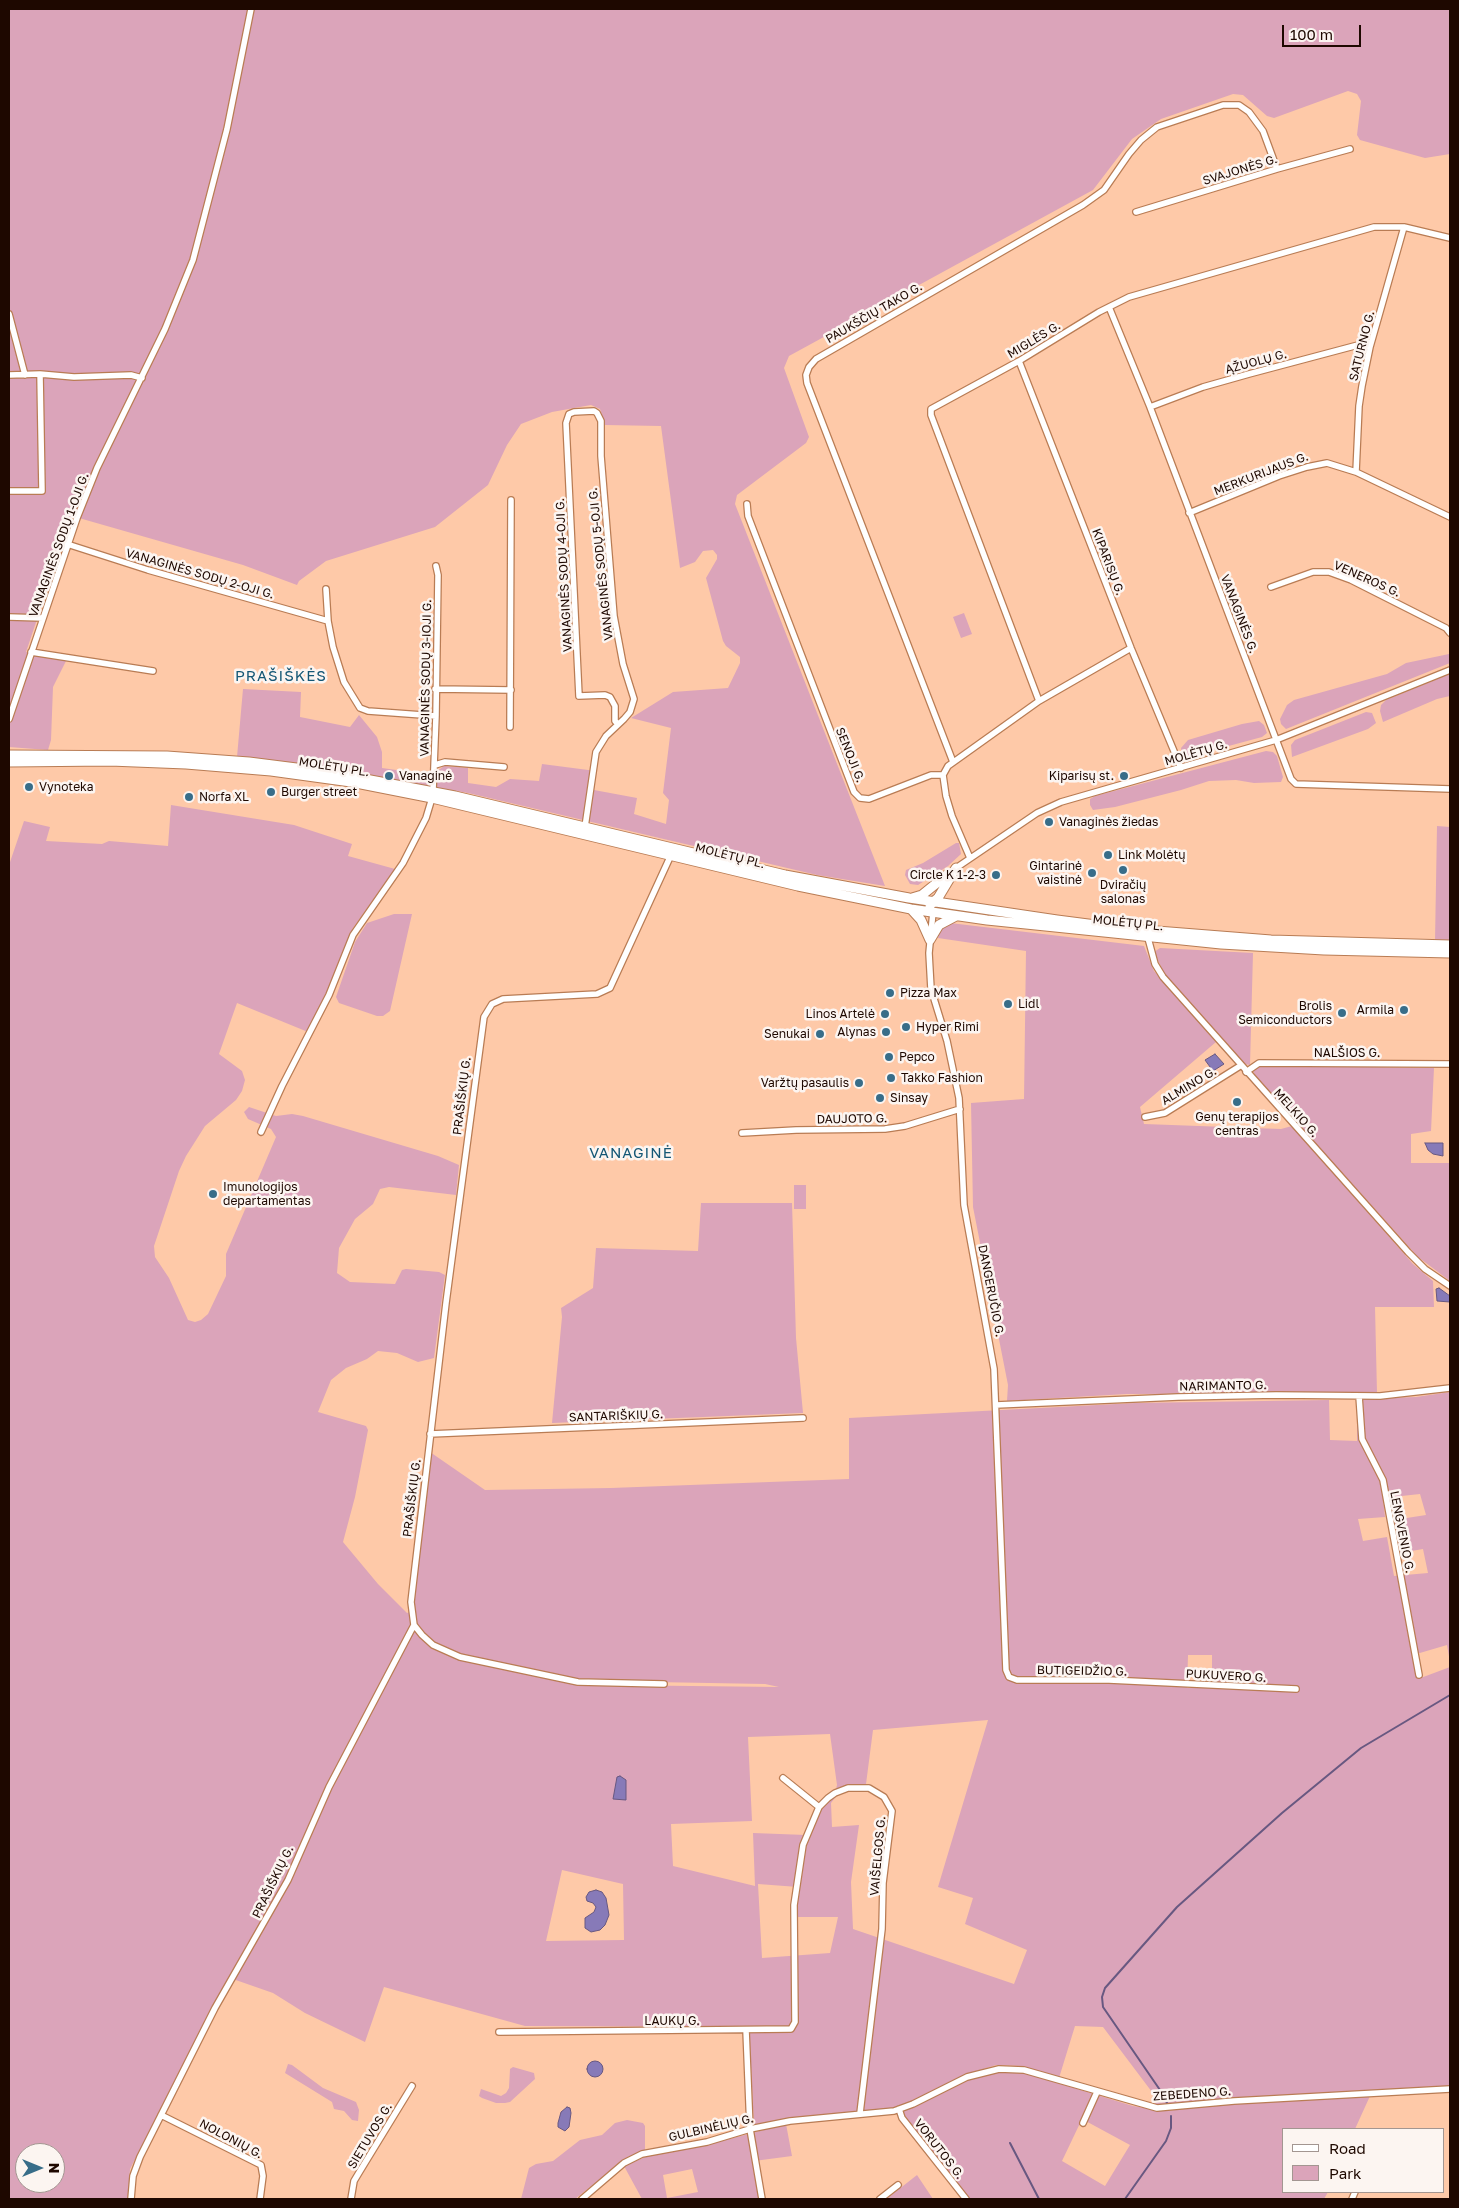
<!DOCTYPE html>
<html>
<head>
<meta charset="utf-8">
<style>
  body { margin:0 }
  #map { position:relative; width:1459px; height:2208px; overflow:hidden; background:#fec9a8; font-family:"Golos Text",sans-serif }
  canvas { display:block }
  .frame { position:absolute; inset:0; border:10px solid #1e0800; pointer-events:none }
  .legend { position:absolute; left:1282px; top:2128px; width:162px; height:65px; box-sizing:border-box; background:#fcf5f1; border:1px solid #a39691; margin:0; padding:6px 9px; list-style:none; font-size:15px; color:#1e0800 }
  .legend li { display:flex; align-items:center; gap:10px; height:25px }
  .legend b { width:25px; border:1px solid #a39691 }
  .north { position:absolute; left:15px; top:2143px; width:50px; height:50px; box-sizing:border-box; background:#fcf5f1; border:1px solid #a39691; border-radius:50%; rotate:90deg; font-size:14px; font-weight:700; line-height:20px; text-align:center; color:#1e0800 }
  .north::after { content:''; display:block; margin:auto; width:18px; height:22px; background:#386d89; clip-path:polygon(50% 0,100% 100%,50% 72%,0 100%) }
  .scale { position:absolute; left:1282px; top:25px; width:79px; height:22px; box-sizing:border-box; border:2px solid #1e0800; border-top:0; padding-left:6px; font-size:15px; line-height:18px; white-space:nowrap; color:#1e0800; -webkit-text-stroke:4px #fcf5f1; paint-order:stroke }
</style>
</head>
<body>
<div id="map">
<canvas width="1459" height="2208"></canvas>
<div class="frame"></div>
<ul class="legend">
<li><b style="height:6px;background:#fff"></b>Road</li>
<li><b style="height:14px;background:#dba4ba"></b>Park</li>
</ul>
<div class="north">N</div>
<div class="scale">100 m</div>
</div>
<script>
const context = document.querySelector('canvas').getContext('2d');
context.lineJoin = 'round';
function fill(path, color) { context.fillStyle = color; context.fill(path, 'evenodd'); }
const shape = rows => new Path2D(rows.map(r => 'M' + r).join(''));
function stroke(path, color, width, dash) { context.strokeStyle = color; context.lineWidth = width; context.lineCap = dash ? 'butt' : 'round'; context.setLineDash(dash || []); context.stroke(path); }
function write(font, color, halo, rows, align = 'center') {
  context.font = font + ' "Golos Text",sans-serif'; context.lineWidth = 5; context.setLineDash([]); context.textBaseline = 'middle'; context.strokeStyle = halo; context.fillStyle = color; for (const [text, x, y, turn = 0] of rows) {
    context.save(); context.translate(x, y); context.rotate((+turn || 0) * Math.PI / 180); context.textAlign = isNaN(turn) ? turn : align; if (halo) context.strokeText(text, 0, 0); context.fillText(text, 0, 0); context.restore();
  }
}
const green = shape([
  [9,9,1450,9,1450,154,1425,158,1360,140,1357,135,1361,101,1357,94,1348,91,1274,118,1267,116,1243,95,1233,94,1161,119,1132,139,1093,190,789,356,784,368,809,437,806,443,737,495,735,504,885,886,817,875,468,793,307,764,237,757,243,689,301,692,300,717,350,727,359,715,377,737,382,752,382,768,432,775,444,766,468,768,468,783,496,787,510,779,539,781,542,764,596,771,594,790,637,798,634,814,666,824,669,800,663,793,671,728,631,718,673,692,728,688,740,663,740,657,726,646,723,641,706,578,717,559,717,555,713,550,703,551,695,562,680,568,661,426,605,425,600,409,591,405,552,412,521,424,507,445,488,485,435,527,326,561,299,581,297,585,243,565,72,516,26,652,67,659,53,687,51,740,48,750,9,747],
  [964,613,972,634,961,638,953,617],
  [1449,654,1450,663,1286,729,1281,724,1280,719,1287,705,1294,700,1387,674,1406,663],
  [1450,674,1450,696,1437,699,1383,722,1380,711,1381,705,1386,700],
  [1366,712,1372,713,1376,723,1368,729,1292,757,1291,745,1295,740],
  [1259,721,1264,725,1267,733,1262,737,1184,758,1182,753,1181,748,1188,740,1242,724],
  [1266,751,1273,752,1277,756,1283,777,1281,782,1254,783,1236,780,1209,781,1181,790,1115,807,1093,810,1090,805,1090,799,1095,796],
  [171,805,294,825,352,844,348,856,395,869,353,928,326,997,308,1032,237,1003,219,1054,242,1071,245,1080,242,1091,236,1100,205,1126,186,1156,179,1171,154,1246,155,1257,169,1278,188,1320,195,1322,201,1320,208,1314,226,1276,226,1254,276,1137,271,1129,248,1119,244,1112,249,1107,276,1116,292,1114,303,1116,438,1156,459,1165,456,1195,389,1187,380,1189,373,1204,355,1219,339,1248,337,1273,350,1282,395,1284,402,1270,406,1269,439,1272,445,1275,434,1358,418,1362,397,1353,378,1351,367,1359,346,1368,331,1380,318,1412,366,1426,368,1430,355,1497,343,1542,378,1584,407,1613,413,1611,430,1452,485,1490,611,1488,849,1479,849,1418,1135,1403,1329,1400,1330,1440,1357,1441,1357,1399,1416,1397,1450,1392,1450,1662,1447,1645,1413,1655,1418,1679,1450,1667,1450,2087,1155,2106,1155,2096,1103,2027,1075,2026,1059,2078,1022,2066,996,2065,962,2076,918,2100,885,2111,837,2113,797,2118,754,2126,749,2027,525,2026,384,1987,365,2042,305,2013,273,1993,230,1978,214,2006,130,2169,128,2199,9,2199,9,865,24,821,50,827,46,841,102,844,109,841,168,846],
  [1420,1494,1426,1515,1394,1520,1400,1553,1423,1549,1428,1573,1394,1576,1387,1537,1363,1541,1358,1519,1385,1517,1383,1498],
  [1188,1655,1212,1655,1212,1688,1187,1688],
  [598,1681,765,1684,779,1687,603,1685],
  [988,1720,938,1887,973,1898,965,1924,1027,1950,1014,1984,853,1929,851,1882,859,1825,832,1827,831,1803,844,1786,866,1784,873,1730],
  [830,1734,837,1785,836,1789,819,1802,806,1835,753,1833,755,1886,673,1866,671,1824,752,1821,748,1737],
  [562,1870,623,1884,624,1940,546,1941],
  [758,1884,798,1887,798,1917,838,1917,830,1953,762,1958],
  [25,2153,55,2153,55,2183,25,2183],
  [1437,826,1450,827,1450,941,1435,941],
  [956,843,959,843,961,854,948,866,918,885,910,884,905,875,906,870,923,863],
  [394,914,412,914,390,1011,383,1016,377,1016,339,1003,336,997,355,942,367,923],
  [950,923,1144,946,1154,971,1216,1042,1140,1107,1144,1124,1281,1129,1292,1126,1413,1264,1433,1281,1434,1307,1375,1307,1377,1393,1127,1394,1007,1401,1008,1385,973,1207,971,1103,1024,1099,1026,951,938,938,940,929],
  [1160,948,1253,953,1250,1065,1434,1068,1431,1131,1411,1134,1411,1163,1450,1163,1450,1281,1418,1257,1256,1077,1250,1065,1244,1064,1165,975,1154,952],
  [794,1185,806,1185,806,1209,794,1209],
  [701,1203,792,1203,796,1338,803,1413,552,1423,562,1317,561,1308,593,1288,596,1248,698,1251],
  [288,2064,292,2065,323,2088,356,2102,359,2110,358,2121,352,2120,344,2111,334,2109,332,2102,285,2073],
  [513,2067,534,2073,535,2079,510,2102,505,2103,496,2103,482,2098,479,2096,481,2089,501,2096,506,2093,509,2088,510,2069],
  [1003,2070,1025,2073,1133,2106,1165,2111,1228,2104,1370,2096,1355,2129,1283,2129,1283,2192,1328,2192,1324,2199,969,2199,904,2115,903,2111,972,2078],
  [1082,2119,1130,2145,1105,2186,1062,2161],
  [627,2120,643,2123,645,2126,645,2150,628,2157,575,2199,521,2199,529,2168,536,2164,553,2161,580,2140,602,2135,615,2123],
  [786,2124,792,2156,754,2161,761,2199,642,2199,624,2166,650,2155,707,2145],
  [692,2169,698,2192,667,2198,663,2175],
  [917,2175,933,2199,886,2199,889,2197]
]);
const water = shape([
  [1215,1054,1224,1064,1213,1071,1205,1060,1215,1054],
  [1425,1143,1443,1143,1443,1156,1433,1154,1428,1150,1425,1143],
  [1439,1288,1450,1296,1450,1302,1437,1301,1436,1289,1439,1288],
  [620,1776,626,1780,626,1800,613,1799,617,1777,620,1776],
  [596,1890,602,1892,606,1898,609,1915,605,1925,600,1930,591,1932,585,1928,585,1918,594,1912,596,1907,593,1903,587,1901,586,1897,589,1892,596,1890],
  '587 2069a8 8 0 1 1 16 0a8 8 0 1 1-16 0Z',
  [567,2107,570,2108,571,2113,569,2127,565,2131,558,2127,558,2123,561,2112,567,2107]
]);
const stream = shape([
  [1168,2105,1160,2090,1103,2007,1102,1997,1105,1988,1177,1907,1282,1813,1361,1748,1450,1695],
  [1010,2143,1039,2199],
  [1125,2199,1166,2141,1171,2128,1171,2116]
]);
const minor = shape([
  [1136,212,1277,169,1350,149],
  [1109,307,1150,407,1291,779,1296,784,1450,789],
  [9,314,25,375],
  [1019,361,1131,648,1181,768],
  [9,375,40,374,74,377,131,375,142,378],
  [1150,407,1203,387,1249,374,1358,345,1370,347],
  [1356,472,1359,406,1362,386,1370,347,1404,227],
  [9,491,42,491,40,374],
  [747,504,748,516,854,792,860,798,869,799,931,775,943,775],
  [1189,513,1279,476,1307,467,1327,463,1356,472,1450,517],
  [67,544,148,570,328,621],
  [1271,587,1313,572,1329,572,1351,580,1446,628,1450,633],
  [326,589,328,621,333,647,344,682,360,708,368,711,436,716],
  [9,617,43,618],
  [31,652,153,671],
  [435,689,511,690],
  [1039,701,931,415,931,409,1019,361,1099,312,1129,297,1374,227,1404,227,1450,238],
  [9,719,77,518,97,468,165,329,193,260,227,129,251,9],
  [510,727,511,500],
  [953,762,807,383,806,375,809,367,816,359,1083,205,1104,190,1129,154,1141,140,1157,127,1223,105,1239,105,1249,112,1263,131,1277,169],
  [435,765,445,762,504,767],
  [433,791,436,716,438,575,436,566],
  [585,827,596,752,606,736,624,719,630,712,634,699,623,664,614,616,601,456,601,421,597,413,594,411,574,412,569,414,566,423,579,696,605,695,610,697,615,706,615,721,618,724],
  [970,858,952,816,946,796,943,775,948,766,1039,701,1131,648],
  [956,868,1037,813,1061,802,1276,740,1450,670],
  [933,912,929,953,931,989,947,1041,959,1098,964,1205,994,1369,1006,1670,1009,1677,1017,1680,1109,1680,1296,1689],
  [1148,938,1155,964,1163,977,1408,1252,1425,1269,1450,1286],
  [1246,1072,1259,1063,1450,1064],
  [1145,1117,1165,1113,1240,1066],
  [261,1132,282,1086,329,995,353,935,403,863,426,818,432,798],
  [742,1133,796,1130,885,1129,905,1126,960,1109],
  [1359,1396,1362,1439,1383,1480,1419,1675],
  [996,1405,1178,1397,1276,1395,1380,1396,1450,1388],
  [430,1434,803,1418],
  [664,1684,578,1682,460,1657,433,1645,422,1635,414,1625,411,1602,446,1303,484,1017,492,1004,503,999,597,994,610,988,671,855],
  [783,1778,819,1807],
  [746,2030,750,2129,762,2199],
  [499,2032,791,2029,795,2022,794,1905,803,1845,819,1807,828,1798,835,1793,848,1788,869,1788,884,1797,892,1811,883,1883,882,1929,860,2113],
  [899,2109,902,2118,966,2199],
  [161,2115,261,2165,263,2176,260,2199],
  [1083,2123,1097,2092],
  [131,2199,133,2176,140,2157,215,2008,288,1880,329,1787,414,1625],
  [351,2199,354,2181,360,2171,412,2086],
  [582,2199,624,2163,642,2154,707,2142,750,2129,790,2121,894,2111,913,2104,967,2077,999,2069,1024,2070,1157,2108,1234,2101,1450,2089],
  [880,2199,898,2185],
  [1352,2199,1355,2192]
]);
const highway = shape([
  [9,755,167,756,249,762,328,772,455,796,785,875,909,898,1057,920,1119,928,1271,940,1450,945],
  [9,762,110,761,186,764,271,771,351,782,432,798,798,886,911,909,987,920,1221,944,1324,950,1450,953],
  [912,898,922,895,948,874],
  [930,905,938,898,956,868],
  [911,909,921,920,930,940],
  [930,940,939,925,956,916]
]);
const markers = [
  [389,776,5,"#386d89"],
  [1124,776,5,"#386d89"],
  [29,787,5,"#386d89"],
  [271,792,5,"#386d89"],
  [189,797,5,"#386d89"],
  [1049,822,5,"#386d89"],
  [1108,855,5,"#386d89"],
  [1123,870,5,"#386d89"],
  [1092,873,5,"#386d89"],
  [996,875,5,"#386d89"],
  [890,993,5,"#386d89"],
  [1008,1004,5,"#386d89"],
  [1404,1010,5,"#386d89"],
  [1342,1013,5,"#386d89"],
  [885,1014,5,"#386d89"],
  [906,1027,5,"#386d89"],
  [886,1032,5,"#386d89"],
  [820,1034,5,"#386d89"],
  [889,1057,5,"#386d89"],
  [891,1078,5,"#386d89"],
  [859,1083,5,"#386d89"],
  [880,1098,5,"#386d89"],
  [1237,1102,5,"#386d89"],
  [213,1194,5,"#386d89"]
];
const streetNames = [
  ["SVAJONĖS G.",1240,170,-17],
  ["PAUKŠČIŲ TAKO G.",874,313,-30],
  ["MIGLĖS G.",1034,340,-31],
  ["SATURNO G.",1362,346,-76],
  ["ĄŽUOLŲ G.",1256,362,-15],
  ["MERKURIJAUS G.",1261,474,-21],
  ["VANAGINĖS SODŲ 1-OJI G.",59,545,-70],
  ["KIPARISŲ G.",1108,562,69],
  ["VANAGINĖS SODŲ 5-OJI G.",601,564,-96],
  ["VANAGINĖS SODŲ 2-OJI G.",200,574,16],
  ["VANAGINĖS SODŲ 4-OJI G.",564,575,-93],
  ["VENEROS G.",1367,579,24],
  ["VANAGINĖS G.",1239,614,69],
  ["VANAGINĖS SODŲ 3-IOJI G.",426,678,-89],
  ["MOLĖTŲ G.",1196,753,-16],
  ["SENOJI G.",850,755,68],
  ["MOLĖTŲ PL.",334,767,9],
  ["MOLĖTŲ PL.",730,856,14],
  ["MOLĖTŲ PL.",1128,923,6],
  ["NALŠIOS G.",1347,1053],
  ["ALMINO G.",1189,1086,-31],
  ["PRAŠIŠKIŲ G.",462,1096,-83],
  ["MELKIO G.",1296,1113,48],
  ["DAUJOTO G.",852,1119,-1],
  ["DANGERUČIO G.",991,1291,79],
  ["NARIMANTO G.",1223,1386,-1],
  ["SANTARIŠKIŲ G.",616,1416,-2],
  ["PRAŠIŠKIŲ G.",412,1498,-83],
  ["LENGVENIO G.",1402,1532,79],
  ["BUTIGEIDŽIO G.",1082,1671,1],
  ["PUKUVERO G.",1226,1676,3],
  ["VAIŠELGOS G.",878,1856,-85],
  ["PRAŠIŠKIŲ G.",273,1882,-64],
  ["LAUKŲ G.",672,2021],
  ["ZEBEDENO G.",1192,2094,-4],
  ["GULBINĖLIŲ G.",711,2128,-13],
  ["SIETUVOS G.",370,2136,-59],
  ["NOLONIŲ G.",231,2139,28],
  ["VORUTOS G.",939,2149,52]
];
const poiNames = [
  ["Vanaginė",399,776],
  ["Kiparisų st.",1114,776,"right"],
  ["Vynoteka",39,787],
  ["Burger street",281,792],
  ["Norfa XL",199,797],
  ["Vanaginės žiedas",1059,822],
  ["Link Molėtų",1118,855],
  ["Gintarinė",1082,866,"right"],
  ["vaistinė",1082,880,"right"],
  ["Circle K 1-2-3",986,875,"right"],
  ["Dviračių",1123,885,"center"],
  ["salonas",1123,899,"center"],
  ["Pizza Max",900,993],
  ["Lidl",1018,1004],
  ["Brolis",1332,1006,"right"],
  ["Semiconductors",1332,1020,"right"],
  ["Armila",1394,1010,"right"],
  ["Linos Artelė",875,1014,"right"],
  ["Hyper Rimi",916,1027],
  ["Alynas",876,1032,"right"],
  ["Senukai",810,1034,"right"],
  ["Pepco",899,1057],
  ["Takko Fashion",901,1078],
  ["Varžtų pasaulis",849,1083,"right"],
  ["Sinsay",890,1098],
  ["Genų terapijos",1237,1117,"center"],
  ["centras",1237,1131,"center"],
  ["Imunologijos",223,1187],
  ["departamentas",223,1201]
];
const quarterNames = [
  ["PRAŠIŠKĖS",281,676],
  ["VANAGINĖ",631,1153]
];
fill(green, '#dba4ba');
fill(water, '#877ab8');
stroke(water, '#685881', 1);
stroke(stream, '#685881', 2);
stroke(minor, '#b97c54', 8);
stroke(highway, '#b97c54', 11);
stroke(minor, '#fff', 5.5);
stroke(highway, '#fff', 9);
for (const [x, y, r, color] of markers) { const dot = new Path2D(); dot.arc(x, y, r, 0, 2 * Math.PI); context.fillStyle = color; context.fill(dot); stroke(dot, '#fcf5f1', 2); }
write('12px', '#1e0800', '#fcf5f1', streetNames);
write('12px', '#1e0800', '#fcf5f1', poiNames, 'left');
context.letterSpacing = '1px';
write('15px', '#155775', '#fcf5f1', quarterNames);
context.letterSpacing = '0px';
</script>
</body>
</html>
